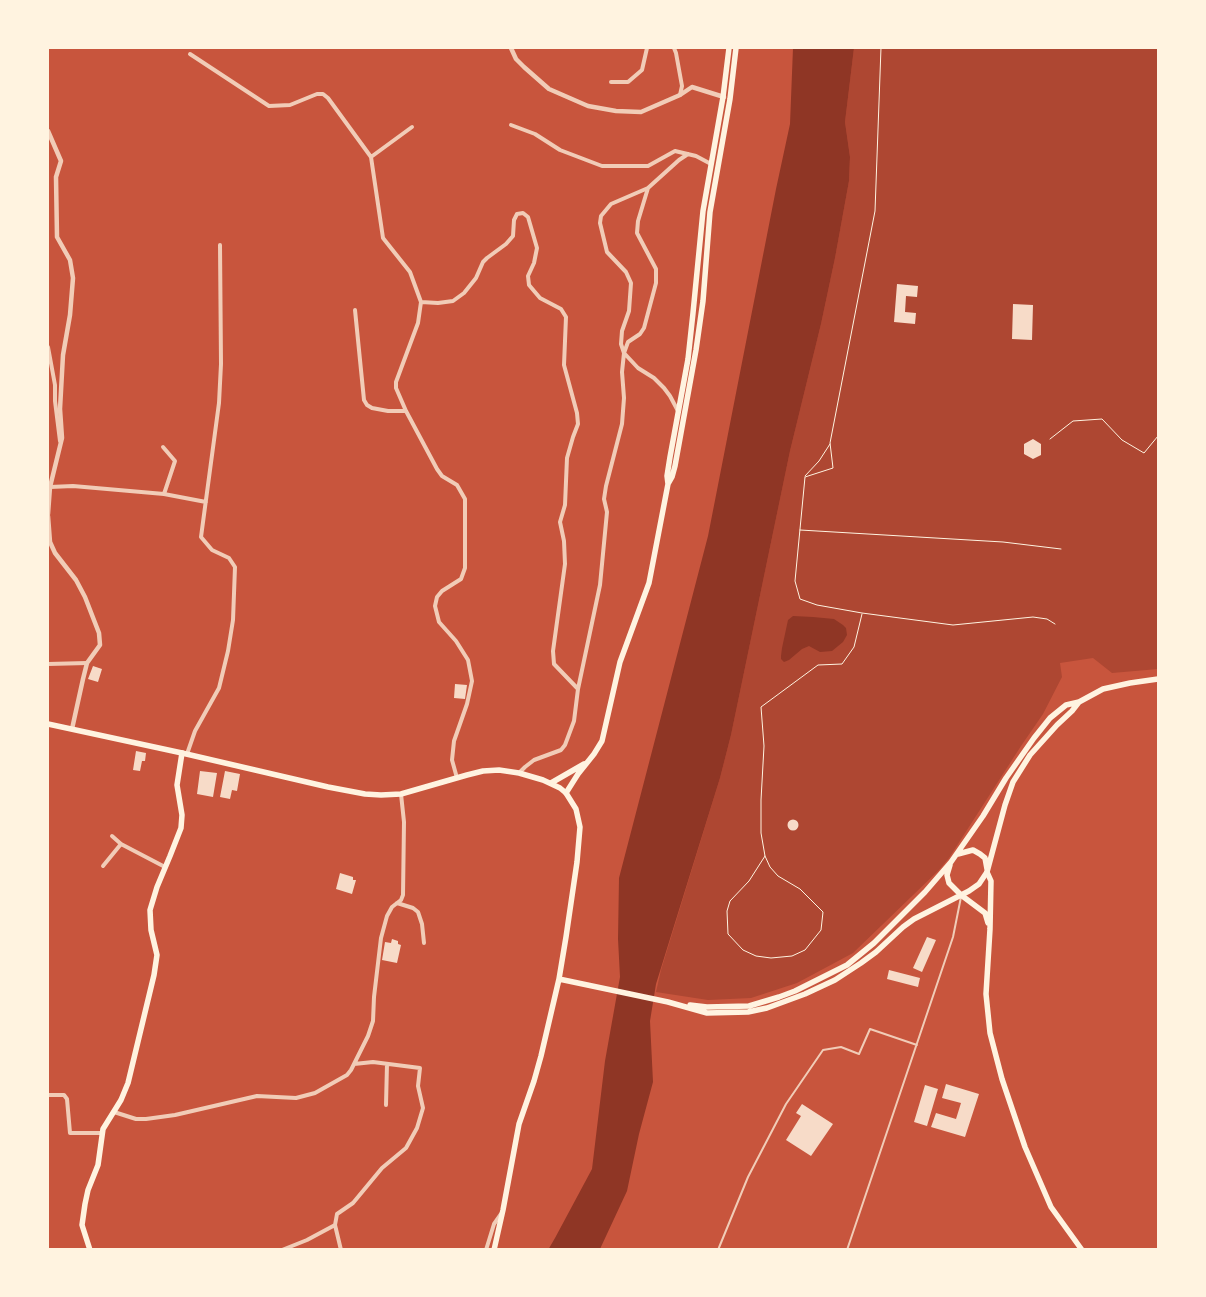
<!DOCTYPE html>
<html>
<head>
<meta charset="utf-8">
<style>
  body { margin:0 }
  #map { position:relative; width:1206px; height:1297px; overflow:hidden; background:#c8553d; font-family:"Libre Baskerville",serif }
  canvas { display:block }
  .frame { position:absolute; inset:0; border:49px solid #fff3e0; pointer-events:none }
</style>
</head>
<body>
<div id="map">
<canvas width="1206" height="1297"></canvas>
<div class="frame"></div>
</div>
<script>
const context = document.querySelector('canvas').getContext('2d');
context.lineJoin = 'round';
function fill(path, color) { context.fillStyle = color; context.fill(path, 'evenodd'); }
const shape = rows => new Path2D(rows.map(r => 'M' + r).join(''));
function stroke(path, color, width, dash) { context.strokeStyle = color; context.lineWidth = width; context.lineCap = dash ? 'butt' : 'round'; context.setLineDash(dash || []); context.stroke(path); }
const green = shape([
  [854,48,1158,48,1158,669,1112,673,1093,658,1060,663,1062,677,1043,714,1021,746,949,858,939,870,853,953,797,983,751,998,708,1000,656,992,661,970,720,778,731,735,790,451,821,324,835,258,849,181,850,157,845,122]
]);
const water = shape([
  [793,48,854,48,845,122,850,157,849,181,835,258,821,324,790,451,731,735,720,778,656,984,650,1021,653,1082,639,1134,627,1191,600,1249,548,1250,555,1238,592,1169,605,1061,620,977,618,939,619,878,708,536,776,189,790,124],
  [793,616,813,617,834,619,843,625,846,628,847,635,843,642,832,651,820,652,809,646,802,649,789,660,784,662,781,659,781,656,782,648,788,620]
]);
const building = shape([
  [897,284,918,286,917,297,906,296,905,312,916,313,915,324,894,322],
  [1013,304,1033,305,1032,340,1012,339],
  [1033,439,1041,444,1041,455,1033,459,1024,454,1024,444],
  [93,666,102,669,98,682,88,679],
  [455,684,467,685,465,699,454,698],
  [136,751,146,753,145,761,142,761,140,771,133,770],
  [200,771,217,773,213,797,197,794],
  [225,771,240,774,237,791,232,790,230,799,220,797],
  '787.5 825a5.5 5.5 0 1 1 11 0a5.5 5.5 0 1 1-11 0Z',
  [340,873,353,877,353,880,356,880,352,894,336,889],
  [927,937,936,940,922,972,913,968],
  [392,939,398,941,398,944,401,945,397,963,382,960,385,942,391,943],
  [889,970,920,978,918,987,887,979],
  [946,1084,979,1094,965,1137,931,1127,936,1113,956,1119,961,1103,942,1098],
  [925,1085,938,1089,927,1126,914,1122],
  [802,1104,833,1124,811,1156,786,1140,801,1116,796,1113]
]);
const path = shape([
  [881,48,875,211,830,443,833,468,805,477,795,581,800,599,817,605,862,613,953,625,1033,617,1047,619,1055,624],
  [1050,439,1073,421,1102,419,1122,440,1144,453,1158,436,1158,430],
  [805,476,819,461,830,444],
  [800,530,1003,542,1061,549],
  [765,856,770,867,778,876,800,889,823,912,821,930,805,950,792,956,771,958,756,956,743,950,728,934,727,911,730,901,749,881,765,856,761,833,761,800,764,746,761,707,818,665,842,664,854,647,862,614]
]);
const service = shape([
  [718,1250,748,1177,786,1104,823,1050,841,1047,859,1054,870,1029,917,1045],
  [847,1250,953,937,961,897]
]);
const minor = shape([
  [674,48,676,53,682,86,680,95],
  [190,54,269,106,290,105,317,94,323,94,328,98,371,157,383,238,410,272,421,302,418,323,396,382,396,388,406,411,437,469,442,476,457,485,465,499,465,568,461,579,442,591,437,597,435,606,439,622,456,641,468,660,472,681,467,704,454,741,452,760,457,778],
  [611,82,628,82,642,70,647,48],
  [511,125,535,134,560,150,602,166,648,166,675,151,696,156,711,164],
  [371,157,412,127],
  [421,302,438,303,453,301,464,293,476,278,483,262,487,258,506,244,513,236,514,220,517,214,523,213,528,217,537,248,534,263,528,276,529,285,540,298,561,309,566,317,564,365,577,413,578,424,573,437,567,458,565,505,560,522,564,541,565,564,553,651,554,664,578,689],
  [355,310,364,400,367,405,372,408,388,411,406,411],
  [48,347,55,385,55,401,60,441],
  [678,411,670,396,664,388,654,378,638,368,624,353,621,344,622,331,629,311,631,283,626,272,607,252,600,223,601,216,611,204,648,188,679,160,688,154],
  [50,487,73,486,164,494,175,461,163,447],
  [164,494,206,502],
  [48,664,87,663],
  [187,754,195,731,219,688,228,651,233,620,235,567,229,558,212,550,201,537,219,403,221,364,220,245],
  [519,773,525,767,534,760,561,750,565,745,574,721,578,689,600,585,607,512,604,499,606,486,622,424,624,398,622,372,624,353,628,342,640,334,644,328,656,283,656,269,637,233,638,221,648,188],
  [112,836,121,844],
  [103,866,121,844,165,867],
  [397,903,413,908,418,912,422,924,424,943],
  [48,1095,64,1095,67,1099,70,1133,102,1133],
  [386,1105,387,1064],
  [114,1112,136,1119,146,1119,175,1115,257,1096,296,1098,315,1093,347,1075,351,1070,368,1036,373,1021,374,997,381,938,387,916,392,907,401,900,403,895,404,822,401,794],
  [282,1250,307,1240,335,1225],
  [341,1250,335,1225,337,1214,353,1203,382,1168,406,1148,417,1128,423,1108,418,1086,420,1068,373,1062,354,1064],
  [486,1250,494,1224,501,1214]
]);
const tertiary = shape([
  [511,48,516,59,524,67,549,89,588,106,616,111,641,112,680,95,692,87,724,97],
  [48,131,61,161,56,177,57,237,70,260,73,278,70,315,63,355,60,409,62,438,50,487,48,514],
  [48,516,50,542,55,553,76,580,85,597,99,633,100,645,87,663,83,679,72,729]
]);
const primary = shape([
  [668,484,672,477,675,466,696,350,703,301,710,212,730,99,736,48],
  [551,783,584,764],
  [566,793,578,774,594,754,602,741,620,662,649,583,668,484,667,476,670,457,688,359,693,313,703,211,723,97,729,48],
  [987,872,991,881,990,929,986,994,990,1033,1002,1079,1025,1147,1051,1207,1082,1250],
  [961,895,985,913,988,923],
  [90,1250,82,1225,85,1204,88,1190,98,1165,103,1129,121,1100,128,1083,154,975,157,955,151,930,150,910,157,887,170,856,181,828,182,815,177,785,182,753]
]);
const trunk = shape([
  [48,724,182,753,328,787,365,794,381,795,401,794,467,775,483,771,499,770,519,773,543,780,560,788,566,793,576,809,580,827,577,862,566,937,559,979,541,1056,534,1081,519,1124,503,1210,494,1250],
  [958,854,973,850,980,854,985,858,987,869],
  [950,865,947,875,949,883,961,895],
  [559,979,668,1002,707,1013,748,1012,767,1008,805,994,835,980,861,963,876,952,903,927,914,919,969,891,979,884,987,872,1005,805,1013,782,1030,755,1057,725,1072,711,1079,702],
  [690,1005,707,1007,749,1006,779,997,795,991,847,965,874,943,925,892,951,862,983,816,1006,778,1034,738,1050,718,1066,705,1079,702,1103,689,1130,683,1158,679]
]);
fill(green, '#ae4732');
fill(water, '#8f3625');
fill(building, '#f7dbc8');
stroke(path, '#fff3e0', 1);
stroke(service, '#f1ccb7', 2);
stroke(minor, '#f1ccb7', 4);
stroke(tertiary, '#f1ccb7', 4.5);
stroke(primary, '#fff3e0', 5.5);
stroke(trunk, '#fff3e0', 5.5);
</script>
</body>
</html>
